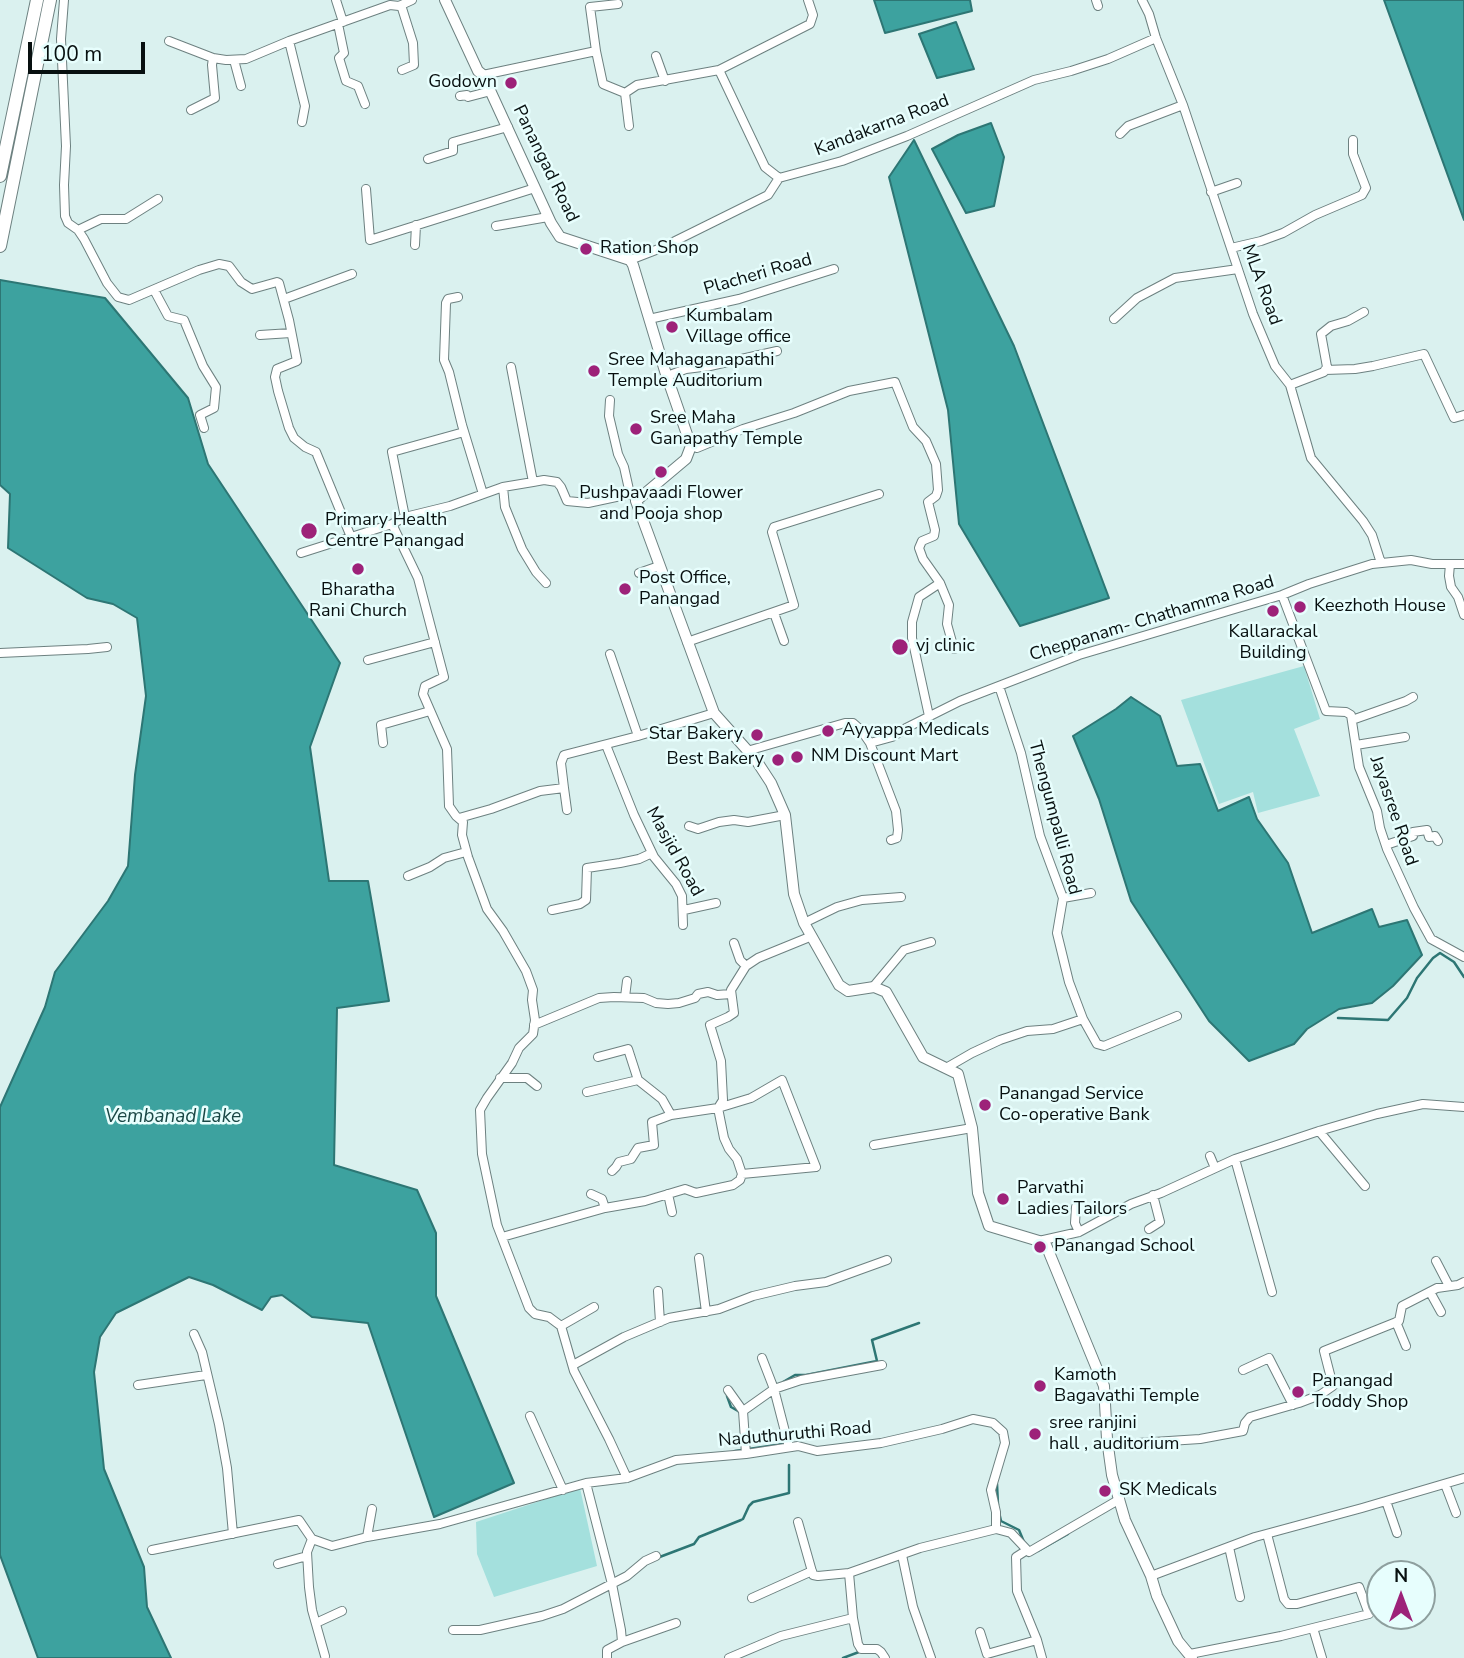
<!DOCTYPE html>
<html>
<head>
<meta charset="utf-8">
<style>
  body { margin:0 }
  #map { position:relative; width:1464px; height:1658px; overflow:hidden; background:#daf1ef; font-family:"Nunito Sans",sans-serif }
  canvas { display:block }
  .north { position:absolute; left:1366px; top:1560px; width:70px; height:70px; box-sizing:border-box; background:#e7fefd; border:2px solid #8e9f9e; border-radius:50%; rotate:0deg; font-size:19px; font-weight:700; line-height:28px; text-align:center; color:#081010 }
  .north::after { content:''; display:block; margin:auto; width:24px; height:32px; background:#9d2279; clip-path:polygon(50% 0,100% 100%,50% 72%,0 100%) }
  .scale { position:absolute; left:28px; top:42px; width:117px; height:32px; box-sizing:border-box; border:4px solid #081010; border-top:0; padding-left:9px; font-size:21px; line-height:24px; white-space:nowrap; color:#081010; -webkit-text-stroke:5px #e7fefd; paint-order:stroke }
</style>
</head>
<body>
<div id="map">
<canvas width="1464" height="1658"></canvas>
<div class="north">N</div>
<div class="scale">100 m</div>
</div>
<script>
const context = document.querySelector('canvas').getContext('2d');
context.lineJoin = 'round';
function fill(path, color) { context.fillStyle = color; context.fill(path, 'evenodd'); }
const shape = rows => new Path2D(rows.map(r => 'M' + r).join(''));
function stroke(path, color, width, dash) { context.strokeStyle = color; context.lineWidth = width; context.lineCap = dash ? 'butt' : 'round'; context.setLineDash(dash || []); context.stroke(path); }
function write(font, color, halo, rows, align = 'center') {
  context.font = font + ' "Nunito Sans",sans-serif'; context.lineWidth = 5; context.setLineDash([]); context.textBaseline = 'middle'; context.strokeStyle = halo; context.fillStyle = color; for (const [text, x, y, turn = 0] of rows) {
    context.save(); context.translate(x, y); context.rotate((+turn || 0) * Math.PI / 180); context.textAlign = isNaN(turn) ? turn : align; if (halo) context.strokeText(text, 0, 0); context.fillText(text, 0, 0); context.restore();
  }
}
const green = shape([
  [1304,666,1320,719,1294,729,1320,796,1258,813,1253,792,1219,804,1181,700],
  [580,1488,597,1566,494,1597,477,1554,476,1522]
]);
const water = shape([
  [874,0,970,0,972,11,885,33,874,0],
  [1384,0,1464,0,1464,220,1384,0],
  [956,22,974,69,937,78,919,34,956,22],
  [991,123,1004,157,994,206,966,213,932,149,958,135,991,123],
  [914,140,1014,346,1109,598,1020,626,959,524,948,410,889,177,914,140],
  [0,280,105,298,188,398,208,464,340,663,310,747,329,881,368,881,389,1001,337,1008,334,1165,417,1190,436,1233,436,1296,514,1483,434,1517,368,1323,312,1317,282,1295,271,1297,262,1310,213,1285,189,1277,116,1313,100,1337,94,1372,104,1469,144,1567,147,1607,171,1658,38,1658,0,1555,0,1107,45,1007,55,972,108,901,128,866,135,775,146,696,137,618,113,604,87,598,8,548,10,494,0,485,0,280],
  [1131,697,1160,716,1177,766,1200,764,1218,811,1249,797,1257,819,1288,863,1312,933,1372,909,1379,927,1407,920,1422,955,1393,986,1372,1003,1339,1009,1307,1029,1294,1044,1249,1061,1209,1021,1131,901,1099,799,1073,736,1116,709,1131,697]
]);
const stream = shape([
  [1338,1018,1388,1020,1407,998,1417,978,1433,958,1440,953,1454,962,1464,977],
  [783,1382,795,1375,806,1375,877,1361,872,1340,919,1323],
  [727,1396,731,1407,738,1411,740,1410],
  [735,1451,783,1444],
  [997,1484,998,1505],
  [999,1512,1001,1521,1019,1530,1024,1542],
  [1038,1551,1068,1534],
  [657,1558,694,1544,699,1537,741,1520,743,1519,749,1506,753,1502,789,1493,789,1465],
  [843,1658,859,1652]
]);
const minor = shape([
  [64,0,61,39,66,146,64,185,65,216,68,223,78,230,84,239,107,283,118,297,129,300,199,270,219,264,229,266,241,282,252,289,277,282,279,283,289,320,297,361,277,369,275,377,278,391,289,428,294,438,305,447,316,452,351,537],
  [336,0,343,22],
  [1096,0,1098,6],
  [1142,0,1149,14,1156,38,1183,105,1253,314,1275,366,1290,385,1311,458,1363,521,1372,535,1381,563],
  [401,5,413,43,414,65,402,70],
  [338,24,344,53,339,58,346,81,358,86,365,104],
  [169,41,213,58,226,60,246,59,289,41,376,10,390,5,399,6,412,0],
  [289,41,305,106,302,122],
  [596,51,590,7,618,4],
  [656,56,665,81],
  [234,60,241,86],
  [719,70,765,167,779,178],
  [483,75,596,51,603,84,625,93,637,85,719,70,810,24,813,15,808,0],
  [625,93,629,126],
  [460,96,467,95,468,97,491,91],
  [191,110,215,98,212,65,213,58],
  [1120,134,1128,126,1183,105],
  [428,159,453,151,453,142,508,127],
  [366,189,370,240,535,188],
  [1211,192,1237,183],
  [496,226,548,217],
  [78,230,101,219,126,219,158,199],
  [415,245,416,225],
  [1231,248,1261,241,1283,233,1315,215,1362,195,1366,188,1353,154,1353,140],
  [630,260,661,248,768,195,779,178,842,161,907,136,1034,80,1071,71,1108,59,1156,38],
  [154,290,168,316,184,320,203,366,216,387,214,408,200,415,204,428],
  [458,297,448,299,446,303,444,360,449,372,462,425,483,494],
  [284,299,352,274],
  [649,319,739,299,834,269],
  [1114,319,1137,298,1175,278,1238,269],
  [260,335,291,333],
  [511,367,533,482],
  [1325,370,1355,369,1373,366,1424,354,1454,418,1464,415],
  [667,376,686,369,710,366,777,351],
  [1290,385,1324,372,1327,367,1321,334,1331,326,1348,321,1364,312],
  [610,400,609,416,618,454,624,467,630,494],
  [691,446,697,448,743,429,794,413,849,391,895,382,913,427,926,441,936,464,938,490,936,496,928,502,935,530,934,536,922,541,919,548,923,559,940,583,949,605,947,624,954,649],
  [503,487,505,507,522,549,536,572,546,583],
  [405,517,392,452,464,432],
  [392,524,418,578,444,677,425,686,423,694,447,749,449,806,456,816,463,822,462,835,468,857,487,909,503,931,526,971,533,990,532,1000,535,1020,533,1034,519,1048,512,1063,487,1098,480,1110,482,1154,497,1225,529,1308,535,1314,549,1317,561,1326,574,1371,609,1439,627,1478],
  [301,553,392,524,405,517,450,506,503,487,533,482,544,480,557,482,561,487,567,501,588,503,630,494,634,495,636,501],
  [1450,564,1449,576,1451,587,1458,597,1464,615],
  [639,573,659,566],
  [1282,595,1326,711,1346,712,1351,715,1359,767,1377,811,1380,828,1387,849,1414,908,1431,939,1464,957],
  [774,613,784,641],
  [687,642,794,605,772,532,774,527,879,494],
  [0,653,88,649,107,647],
  [610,654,638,736],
  [368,660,435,642],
  [929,716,912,638,912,622,919,597,940,583],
  [1352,720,1406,701,1413,697],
  [383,743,381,725,430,711],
  [870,743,896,811,898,830,897,838,891,840],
  [606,745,634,815,654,857,676,884,682,896,683,925],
  [1356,745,1405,737],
  [747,751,845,723,853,723,861,730,870,743,892,737,906,728,960,701,1079,655,1282,595,1309,584,1372,564,1411,560,1432,564,1464,564],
  [564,788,567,810],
  [459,818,491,809,540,791,564,788,561,763,564,755,638,736,714,713],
  [689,826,698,829,719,822,734,820,748,822,785,815],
  [1386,845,1413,836,1413,832,1427,830,1429,837,1435,836,1438,841],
  [408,876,430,867,444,858,466,852],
  [1063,898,1091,893],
  [552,910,580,904,586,900,587,868,620,863,639,859,652,853],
  [684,910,716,903],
  [804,923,837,907,862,900,901,897],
  [734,943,740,960,746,966],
  [873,987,904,950,931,942],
  [625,997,627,981],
  [1083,1019,1097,1044,1104,1046,1177,1016],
  [534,1025,599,998,614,997,644,998,656,1003,668,1004,679,1003,695,998,698,994,708,992,717,995,731,994],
  [598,1057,628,1049,638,1080,662,1099,671,1115,718,1108,751,1098,782,1080,816,1167,742,1174],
  [946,1068,972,1053,1000,1040,1027,1031,1053,1029,1083,1019,1069,982,1057,933,1063,898,1040,836,1021,753,999,686],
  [500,1078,527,1078,537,1086],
  [587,1092,638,1080],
  [1319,1131,1365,1186],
  [874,1145,972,1128],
  [1210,1156,1215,1168],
  [1235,1159,1272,1292],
  [612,1171,616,1167,619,1162,631,1159,638,1148,654,1145,652,1122,671,1115],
  [591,1194,602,1199,605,1208],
  [668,1194,672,1212],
  [1076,1207,1075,1223,1079,1232],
  [1149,1229,1160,1222,1153,1195],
  [502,1237,605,1208,645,1201,685,1189,696,1193,733,1185,740,1180,742,1174,737,1159,729,1149,724,1138,718,1108,723,1100,721,1061,710,1025,728,1017,734,1013,731,990,746,966,758,958,812,936],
  [1039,1241,1079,1232,1131,1204,1161,1193,1235,1159,1319,1131,1377,1114,1423,1104,1464,1107],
  [699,1258,706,1312],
  [1436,1261,1449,1286],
  [658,1291,660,1322],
  [1430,1292,1441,1312],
  [1396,1322,1406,1346],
  [561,1326,594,1307],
  [194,1334,202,1352,219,1424,227,1468,233,1534],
  [762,1358,774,1389,789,1447],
  [573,1365,624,1337,669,1318,719,1309,753,1296,795,1286,826,1282,887,1260],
  [1243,1370,1269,1358,1293,1405],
  [138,1385,206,1375],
  [728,1390,743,1411],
  [530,1416,563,1490],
  [1107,1445,1200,1439,1243,1431,1245,1423,1250,1417,1299,1403,1320,1395,1333,1386,1324,1351,1399,1321,1402,1306,1437,1288,1458,1285,1464,1282],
  [746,1454,743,1411,774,1389,801,1380,882,1365],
  [586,1483,612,1584,621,1630,622,1642,607,1650,607,1658],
  [1445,1484,1456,1513],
  [1386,1501,1397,1533],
  [798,1522,813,1575,818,1576,849,1573],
  [367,1537,372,1509],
  [312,1539,307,1552,309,1587,312,1610,325,1656],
  [1229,1547,1240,1597],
  [152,1550,299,1520,312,1539,332,1546,367,1537,440,1524,586,1483,627,1478,676,1460,746,1454,798,1446,817,1451,881,1443,942,1429,973,1419,993,1423,1003,1432,1005,1443,991,1490,996,1512,996,1529,1011,1533,1029,1552,1120,1499],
  [1027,1550,1016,1557,1017,1591,1037,1640,1042,1658],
  [902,1555,913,1607,931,1658],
  [278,1564,307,1556],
  [1151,1576,1255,1537,1362,1508,1464,1478],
  [752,1598,812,1571],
  [316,1623,342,1611],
  [1313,1628,1322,1658],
  [453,1630,480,1630,542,1616,563,1609,627,1576,645,1561,656,1556],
  [980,1632,987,1654,1037,1640],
  [622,1642,676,1623],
  [1190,1654,1281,1636,1369,1614,1359,1587,1297,1604,1288,1604,1284,1599,1267,1534],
  [729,1658,781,1636,853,1618],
  [885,1658,881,1652,877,1649,861,1649,858,1644,853,1618,849,1573,920,1548,996,1529]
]);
const secondary = shape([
  [445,0,478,71,483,75,551,223,560,237,630,260,633,265,665,371,691,446,686,459,636,501,714,713,756,760,771,783,785,815,794,894,804,923,839,985,848,991,874,987,886,992,923,1057,958,1074,972,1128,978,1193,989,1226,1039,1241,1046,1245,1104,1386,1107,1439,1112,1475,1125,1520,1151,1576,1157,1596,1178,1641,1192,1658]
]);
const trunk = shape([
  [0,176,37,0],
  [0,246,50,0]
]);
const markers = [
  [511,83,7,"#9d2279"],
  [586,249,7,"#9d2279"],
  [672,327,7,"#9d2279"],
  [594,371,7,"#9d2279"],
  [636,429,7,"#9d2279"],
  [661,472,7,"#9d2279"],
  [309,531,9,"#9d2279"],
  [358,569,7,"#9d2279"],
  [625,589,7,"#9d2279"],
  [1300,607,7,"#9d2279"],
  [1273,611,7,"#9d2279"],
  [900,647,9,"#9d2279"],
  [828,731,7,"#9d2279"],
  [757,735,7,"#9d2279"],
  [797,757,7,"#9d2279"],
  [778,760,7,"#9d2279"],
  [985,1105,7,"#9d2279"],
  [1003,1199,7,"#9d2279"],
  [1040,1247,7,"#9d2279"],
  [1040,1386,7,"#9d2279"],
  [1298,1392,7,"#9d2279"],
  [1035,1434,7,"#9d2279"],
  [1105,1491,7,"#9d2279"]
];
const poiNames = [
  ["Godown",497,83,"right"],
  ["Ration Shop",600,249],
  ["Kumbalam",686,317],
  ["Village office",686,338],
  ["Sree Mahaganapathi",608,361],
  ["Temple Auditorium",608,382],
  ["Sree Maha",650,419],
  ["Ganapathy Temple",650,440],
  ["Pushpavaadi Flower",661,494,"center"],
  ["and Pooja shop",661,515,"center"],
  ["Primary Health",325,521],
  ["Centre Panangad",325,542],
  ["Post Office,",639,579],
  ["Panangad",639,600],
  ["Bharatha",358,591,"center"],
  ["Rani Church",358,612,"center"],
  ["Keezhoth House",1314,607],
  ["Kallarackal",1273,633,"center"],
  ["Building",1273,654,"center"],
  ["vj clinic",916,647],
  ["Ayyappa Medicals",842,731],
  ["Star Bakery",743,735,"right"],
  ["NM Discount Mart",811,757],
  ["Best Bakery",764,760,"right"],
  ["Panangad Service",999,1095],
  ["Co-operative Bank",999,1116],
  ["Parvathi",1017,1189],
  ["Ladies Tailors",1017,1210],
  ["Panangad School",1054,1247],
  ["Kamoth",1054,1376],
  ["Bagavathi Temple",1054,1397],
  ["Panangad",1312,1382],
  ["Toddy Shop",1312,1403],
  ["sree ranjini",1049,1424],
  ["hall , auditorium",1049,1445],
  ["SK Medicals",1119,1491]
];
const streetNames = [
  ["Kandakarna Road",882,126,-21],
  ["Panangad Road",545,164,64],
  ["Placheri Road",758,275,-16],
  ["MLA Road",1261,285,70],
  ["Cheppanam- Chathamma Road",1152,619,-17],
  ["Jayasree Road",1393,811,71],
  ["Thengumpalli Road",1054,818,75],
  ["Masjid Road",674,852,61],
  ["Naduthuruthi Road",795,1435,-5]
];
const waterNames = [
  ["Vembanad Lake",173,1117]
];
fill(green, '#a4e0dd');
fill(water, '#3da29f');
stroke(water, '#2d7674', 2);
stroke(stream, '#2d7674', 2.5);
stroke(minor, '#6d8180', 10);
stroke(secondary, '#6d8180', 12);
stroke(trunk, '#6d8180', 14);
stroke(minor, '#fff', 8);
stroke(secondary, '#fff', 10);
stroke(trunk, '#fff', 12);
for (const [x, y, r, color] of markers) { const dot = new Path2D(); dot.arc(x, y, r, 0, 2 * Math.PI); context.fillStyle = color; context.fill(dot); stroke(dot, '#e7fefd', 2.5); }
write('18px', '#081010', '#e7fefd', poiNames, 'left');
write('18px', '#081010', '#e7fefd', streetNames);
write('italic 19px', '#1a4745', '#e7fefd', waterNames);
</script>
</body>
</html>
